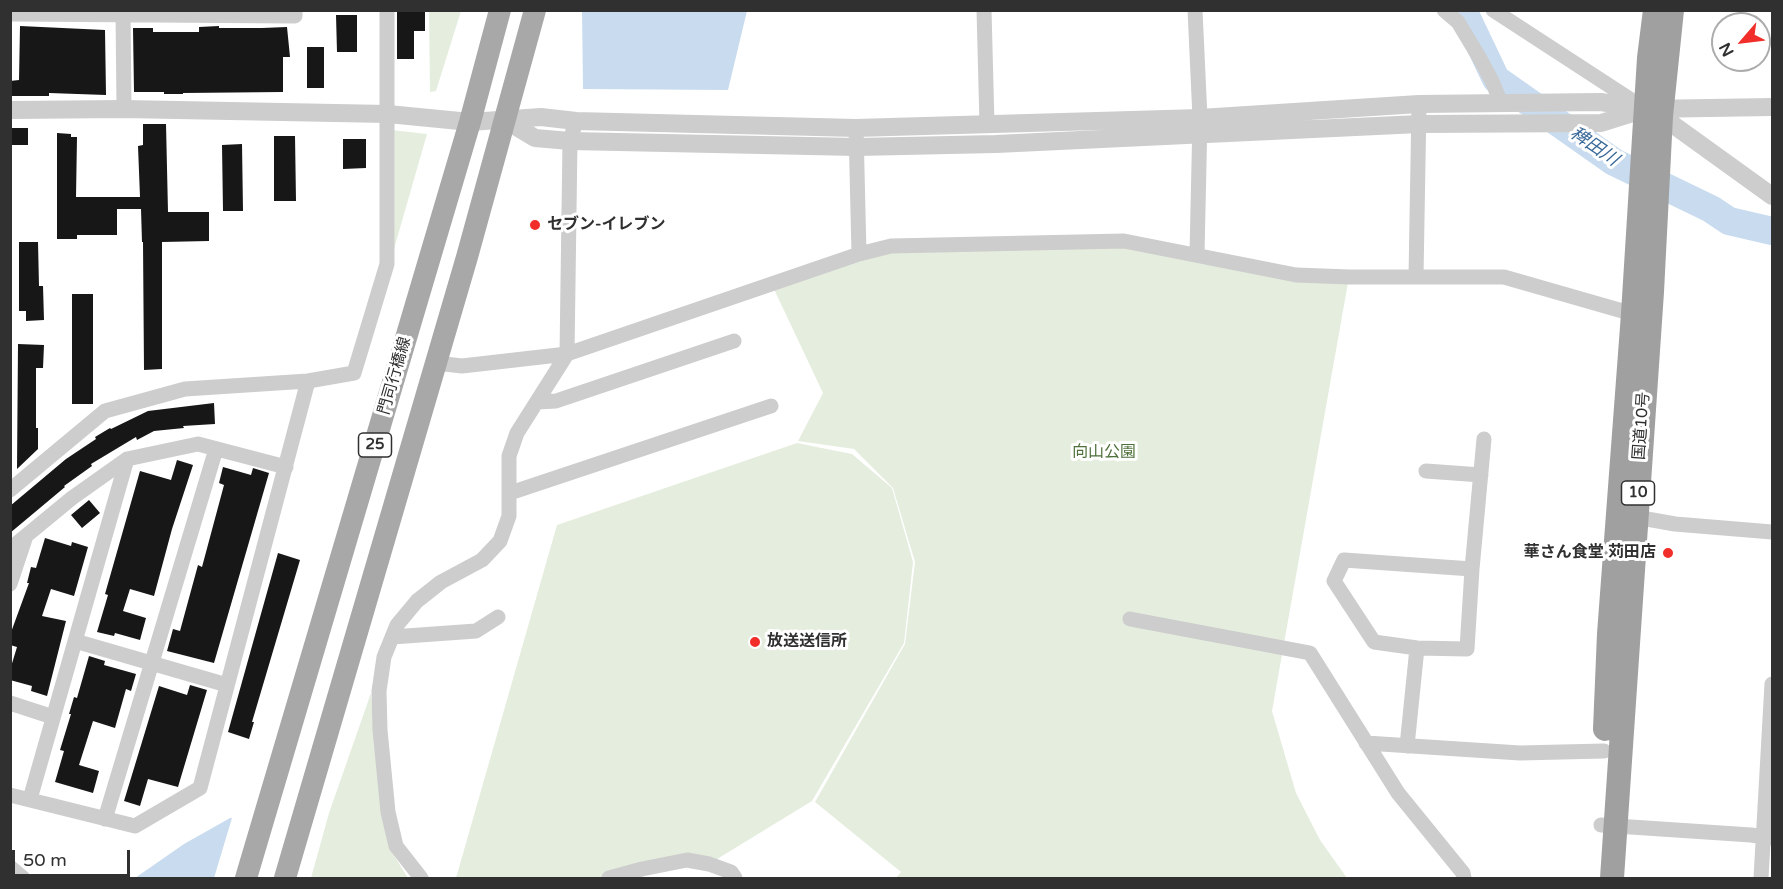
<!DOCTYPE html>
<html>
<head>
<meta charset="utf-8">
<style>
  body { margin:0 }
  #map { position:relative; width:1783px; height:889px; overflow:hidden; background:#fff; font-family:"Varela Round",sans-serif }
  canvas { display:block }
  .frame { position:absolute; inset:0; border:12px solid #303030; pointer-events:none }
  .north { position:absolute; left:1711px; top:12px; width:60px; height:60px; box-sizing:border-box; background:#fff; border:2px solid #acacac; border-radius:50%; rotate:242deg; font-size:16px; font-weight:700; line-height:24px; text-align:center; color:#303030 }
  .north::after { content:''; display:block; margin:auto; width:21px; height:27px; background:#f12e29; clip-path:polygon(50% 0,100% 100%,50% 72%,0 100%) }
  .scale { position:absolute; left:12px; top:850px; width:118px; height:27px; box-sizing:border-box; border:3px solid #303030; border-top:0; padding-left:8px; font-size:18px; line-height:21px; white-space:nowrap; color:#303030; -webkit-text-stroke:4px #fff; paint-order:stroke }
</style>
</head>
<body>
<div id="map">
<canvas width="1783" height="889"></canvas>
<div class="frame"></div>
<div class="north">N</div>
<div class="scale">50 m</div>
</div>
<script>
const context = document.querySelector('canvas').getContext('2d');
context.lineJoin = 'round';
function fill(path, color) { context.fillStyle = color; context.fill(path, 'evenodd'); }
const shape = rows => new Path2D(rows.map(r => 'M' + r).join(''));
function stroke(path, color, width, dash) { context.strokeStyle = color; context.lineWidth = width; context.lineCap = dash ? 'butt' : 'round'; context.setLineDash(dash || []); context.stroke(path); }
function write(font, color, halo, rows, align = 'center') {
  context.font = font + ' "Varela Round","Noto Sans JP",sans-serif'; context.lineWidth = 6; context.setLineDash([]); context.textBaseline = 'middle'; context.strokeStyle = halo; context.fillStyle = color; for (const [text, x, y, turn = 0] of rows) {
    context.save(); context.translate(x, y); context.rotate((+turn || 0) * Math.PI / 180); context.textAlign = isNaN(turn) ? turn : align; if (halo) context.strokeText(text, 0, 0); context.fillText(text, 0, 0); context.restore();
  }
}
const green = shape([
  [429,11,461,11,436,91,430,92],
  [391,130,427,134,394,249],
  [1124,241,1349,277,1272,711,1296,793,1320,840,1347,878,896,878,901,872,815,802,905,644,915,562,893,488,854,449,798,441,823,393,772,285,859,254],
  [797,443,852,454,892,488,913,562,904,643,812,801,709,864,609,878,456,878,557,525],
  [371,693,378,774,390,849,408,878,311,878,329,813]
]);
const water = shape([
  [582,11,747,11,728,90,583,89],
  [230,818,232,818,214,878,135,878,184,844]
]);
const river = shape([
  [1460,10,1466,16,1496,79,1614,162,1711,209,1729,221,1772,231]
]);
const building = shape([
  [397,11,425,11,425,31,414,31,414,59,397,59],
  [336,15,357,15,357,52,337,52],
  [20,26,105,30,106,95,49,93,49,96,10,96,10,81,19,80],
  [219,26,219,28,262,28,287,27,290,57,283,57,283,92,183,93,183,94,164,94,164,92,134,92,133,28,153,28,153,32,199,32,199,27],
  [307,47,324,47,324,88,307,88],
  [143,124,166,124,168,212,209,212,209,241,162,242,162,369,144,370,143,242,142,242,141,209,117,209,117,235,77,235,77,239,57,239,57,133,71,134,71,137,77,137,76,197,140,197,138,146,143,145],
  [10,128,28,128,28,145,10,145],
  [274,136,295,136,296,201,274,201],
  [343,139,366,139,366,168,343,169],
  [242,144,243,211,223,211,222,145],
  [19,242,38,242,39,286,43,286,44,320,26,321,26,311,19,311],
  [72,294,93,294,93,404,72,404],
  [18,344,44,345,43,368,36,368,36,428,38,428,38,449,17,469],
  [214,403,215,424,183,426,184,428,154,431,137,440,136,437,91,464,92,466,64,486,65,487,10,533,10,506,66,459,96,439,95,437,110,428,111,429,148,411],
  [177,460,193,465,172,529,154,596,130,589,123,611,146,618,140,640,115,633,114,636,97,632,108,595,105,594,140,471,171,480],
  [223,467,251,475,253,468,269,473,214,663,167,651,173,629,180,631,198,565,202,567,224,485,219,483],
  [89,500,100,513,82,528,71,515],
  [45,538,71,546,72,542,88,547,74,596,51,589,42,616,66,621,47,696,31,691,32,686,10,680,10,670,17,647,10,645,10,635,29,583,27,583,31,567,36,568],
  [278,553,300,560,252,722,254,722,249,739,228,732],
  [89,656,105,661,104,665,136,674,131,691,126,689,115,728,93,721,79,765,99,771,93,793,55,782,64,751,60,750,71,714,69,714,74,697,77,698],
  [190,685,207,690,178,787,148,779,140,806,124,801,159,686,187,695]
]);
const minor = shape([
  [123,10,124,109],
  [984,10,987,124],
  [1195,10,1200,118,1197,254],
  [1444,10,1458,22,1479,57,1492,81,1501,103],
  [1493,10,1642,107],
  [10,14,295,16,295,10],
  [856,128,859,254],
  [1416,277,1419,104],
  [436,363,462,366,567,354,859,254,891,246,1124,241,1296,275,1349,277,1504,277,1633,314],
  [537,402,556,401,734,341],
  [1426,471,1481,475],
  [10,490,105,411,185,389,308,381,354,373,387,264,387,10],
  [510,493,771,406],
  [1630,516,1675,524,1772,532],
  [10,549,72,498,127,459],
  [10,584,26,536],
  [1130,619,1310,653,1398,793,1463,873,1464,878],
  [392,637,476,631,498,617],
  [75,641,227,685],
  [1417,648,1467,649,1472,569],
  [10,703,53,717],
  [1366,743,1520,753,1604,751],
  [1407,746,1417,648,1374,642,1334,581,1344,560,1472,569,1484,439],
  [10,795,135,826,200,788,308,381],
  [30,799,127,459,198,444,286,467],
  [105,819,216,449],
  [1601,825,1751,835,1772,838],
  [10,867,23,878],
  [421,878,396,846,388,812,380,730,379,691,384,657,397,625,417,601,441,582,482,560,500,541,509,516,509,456,517,433,567,354,570,141,576,121],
  [609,878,642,869,687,860,709,864,731,872,735,878],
  [1761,878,1772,684]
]);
const tertiary = shape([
  [10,110,124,109,388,114,470,122,541,117,576,121,856,128,1200,118,1419,104,1601,102,1646,109,1772,107],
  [505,120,535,138,570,141,857,147,996,144,1419,124,1601,123,1646,109,1661,116,1772,196]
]);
const primary = shape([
  [246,878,470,122,500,10],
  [285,878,467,257,535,10]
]);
const trunk = shape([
  [1605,729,1609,634,1633,314,1649,58,1655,10],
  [1612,878,1652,292,1661,116,1672,10]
]);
const markers = [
  [535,225,6,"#f12e29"],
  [1668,553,6,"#f12e29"],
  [755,642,6,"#f12e29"]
];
const shields = [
  [375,445,33],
  [1638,493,33]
];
const shieldNames = [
  ["25",375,445],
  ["10",1638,493]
];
const poiNames = [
  ["セブン-イレブン",547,225],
  ["華さん食堂 苅田店",1656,553,"right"],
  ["放送送信所",767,642]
];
const streetNames = [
  ["門司行橋線",395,376,-74],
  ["国道10号",1642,426,-86]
];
const parkNames = [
  ["向山公園",1104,453]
];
const waterNames = [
  ["稗田川",1594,147,34]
];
fill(green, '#e5eede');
fill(water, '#c9dcef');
stroke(river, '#c9dcef', 28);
fill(building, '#171717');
stroke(minor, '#cdcdcd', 15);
stroke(tertiary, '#cdcdcd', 18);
stroke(primary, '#a8a8a8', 22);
stroke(trunk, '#a0a0a0', 24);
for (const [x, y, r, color] of markers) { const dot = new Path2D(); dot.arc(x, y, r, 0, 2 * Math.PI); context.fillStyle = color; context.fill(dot); stroke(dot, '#fff', 2); }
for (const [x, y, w] of shields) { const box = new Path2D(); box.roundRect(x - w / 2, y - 12, w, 24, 4.5); context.fillStyle = '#fff'; context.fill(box); stroke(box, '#303030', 1.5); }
write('bold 15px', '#303030', null, shieldNames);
write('bold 16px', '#303030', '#fff', poiNames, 'left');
write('16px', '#303030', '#fff', streetNames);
write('16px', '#4e703a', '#fff', parkNames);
write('italic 18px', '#386999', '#fff', waterNames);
</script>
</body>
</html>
